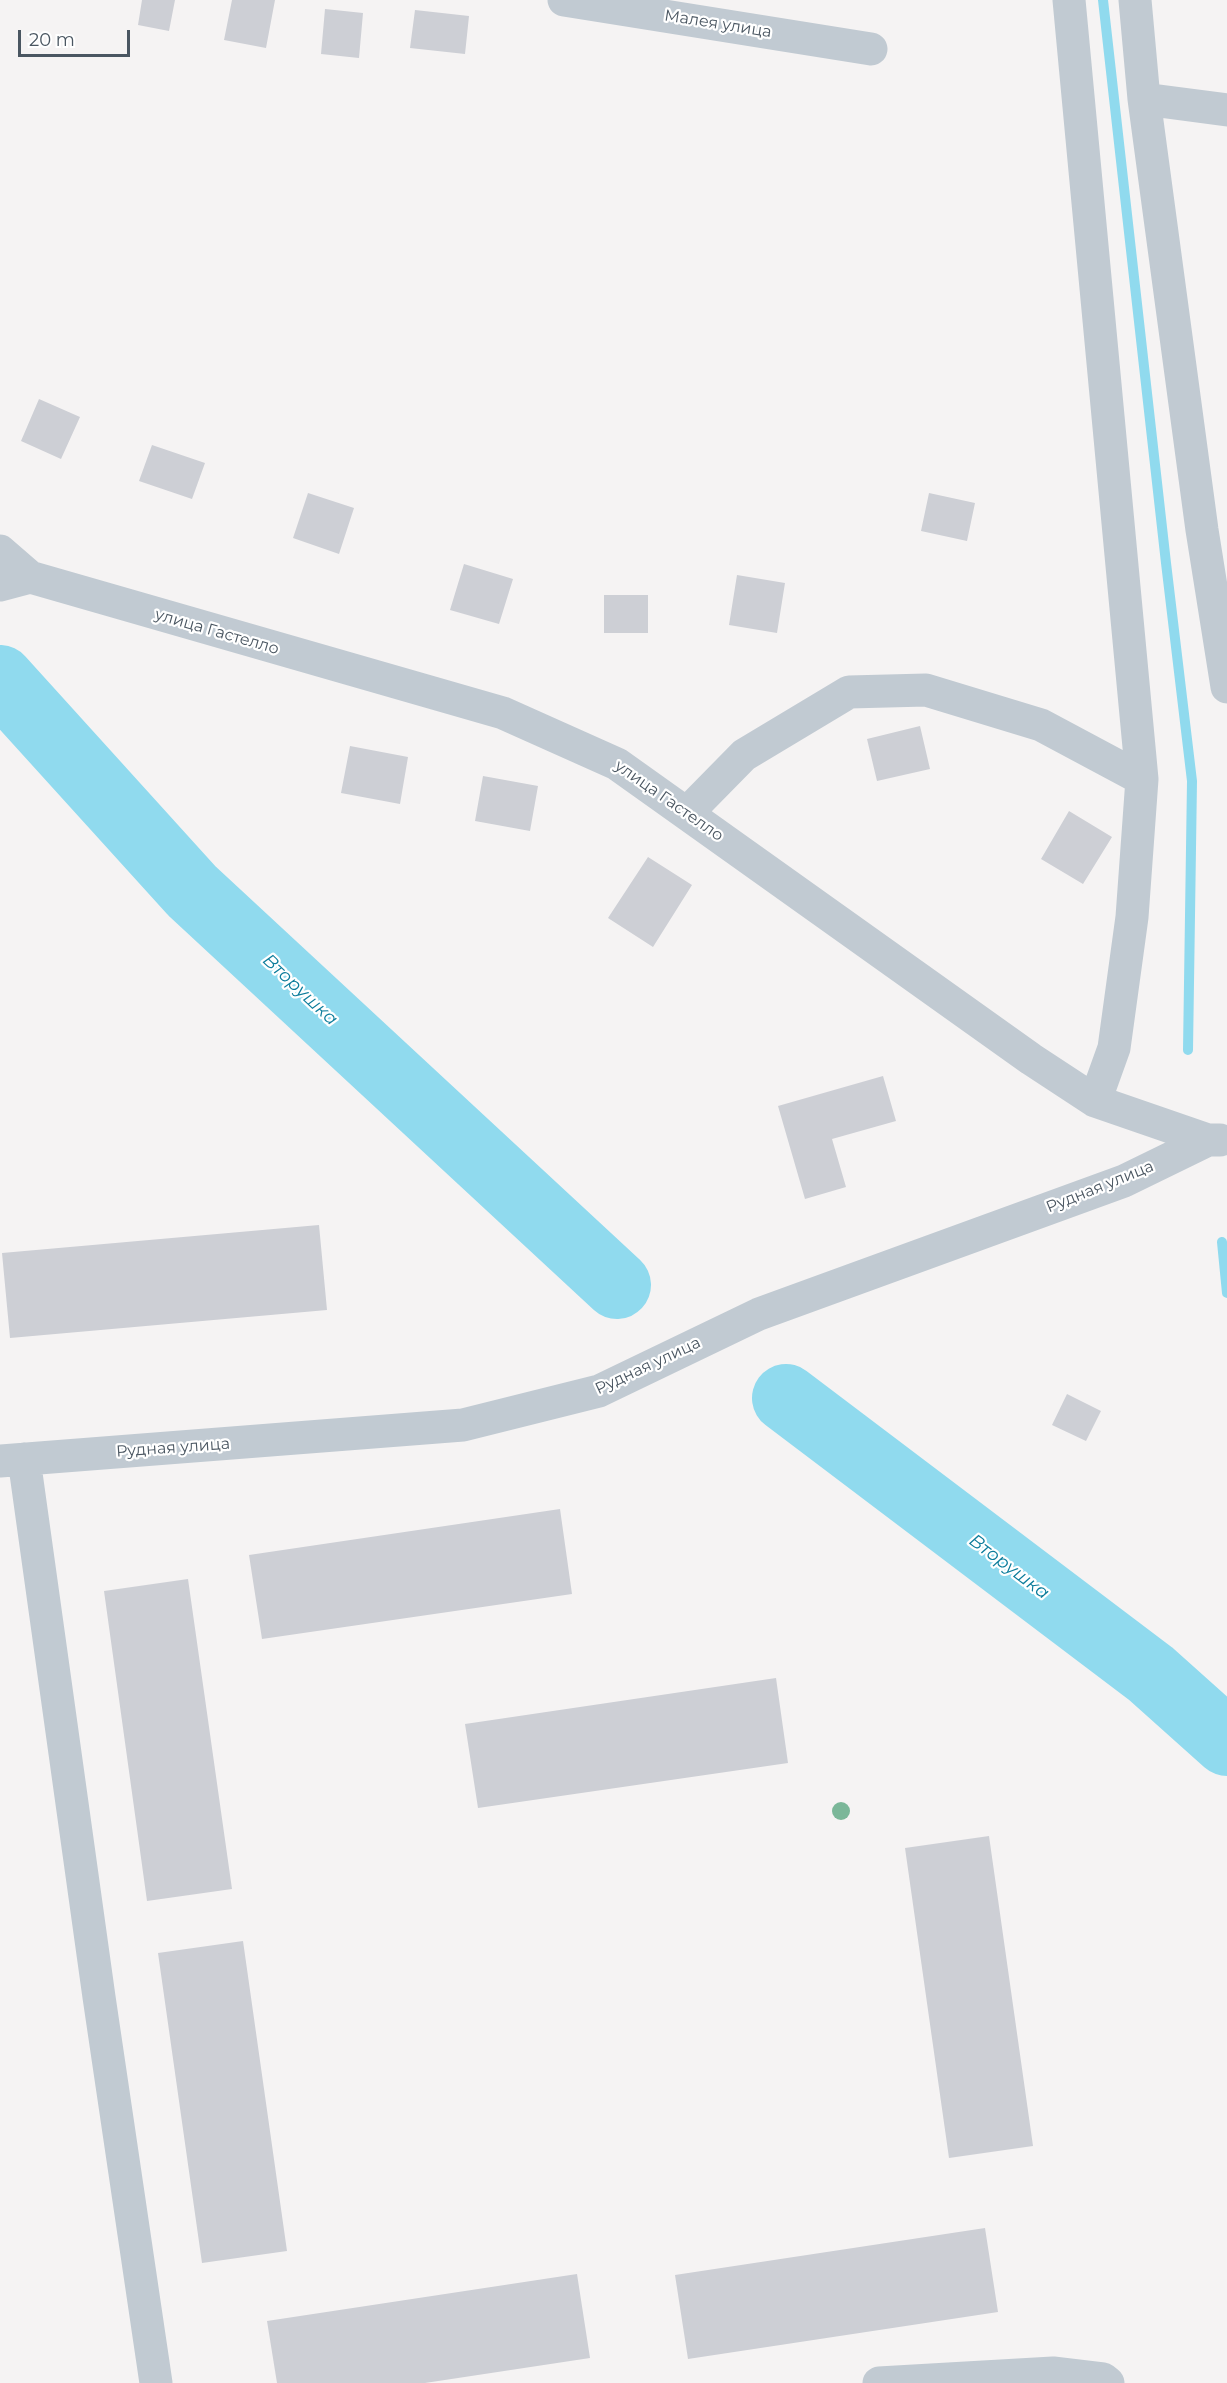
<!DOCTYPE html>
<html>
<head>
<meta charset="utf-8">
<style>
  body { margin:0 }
  #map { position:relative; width:1227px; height:2383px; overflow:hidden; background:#f5f3f3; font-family:Montserrat,sans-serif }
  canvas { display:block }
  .scale { position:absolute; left:18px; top:30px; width:112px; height:27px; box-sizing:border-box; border:3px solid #4a5661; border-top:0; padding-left:8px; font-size:18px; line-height:21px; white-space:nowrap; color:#4a5661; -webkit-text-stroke:4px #fff; paint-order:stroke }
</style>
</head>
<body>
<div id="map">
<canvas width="1227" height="2383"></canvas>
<div class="scale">20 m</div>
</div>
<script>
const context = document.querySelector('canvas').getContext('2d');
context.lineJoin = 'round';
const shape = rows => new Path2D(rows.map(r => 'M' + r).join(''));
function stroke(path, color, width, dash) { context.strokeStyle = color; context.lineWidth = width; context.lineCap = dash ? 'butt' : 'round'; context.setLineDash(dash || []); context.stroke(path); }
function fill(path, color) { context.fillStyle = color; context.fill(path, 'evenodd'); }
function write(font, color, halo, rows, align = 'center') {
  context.font = font + ' Montserrat,sans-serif'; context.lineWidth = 4.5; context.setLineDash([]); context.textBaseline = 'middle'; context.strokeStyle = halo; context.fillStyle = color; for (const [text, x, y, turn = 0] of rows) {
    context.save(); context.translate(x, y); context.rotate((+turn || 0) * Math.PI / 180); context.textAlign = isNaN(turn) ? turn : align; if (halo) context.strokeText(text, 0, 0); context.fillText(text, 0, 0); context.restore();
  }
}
const stream = shape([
  [1103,0,1166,563,1192,781,1188,1050],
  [1222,1242,1227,1293]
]);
const river = shape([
  [0,679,192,891,617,1285],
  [786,1398,1151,1674,1227,1742]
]);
const building = shape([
  [142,0,175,0,169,31,138,25],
  [232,0,275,0,266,48,224,40],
  [325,9,363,13,359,58,321,54],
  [415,10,469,16,465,54,410,48],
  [39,399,80,417,61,459,21,441],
  [152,445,205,463,192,499,139,481],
  [308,493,354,508,339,554,293,538],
  [929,493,975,503,967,541,921,531],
  [464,564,513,579,499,624,450,610],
  [737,575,785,583,777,633,729,625],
  [604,595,648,595,648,633,604,633],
  [920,726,930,769,877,781,867,739],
  [350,746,408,757,400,804,341,793],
  [483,776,538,786,530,831,475,821],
  [1069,811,1112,837,1083,884,1041,859],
  [648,857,692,885,653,947,608,918],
  [883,1076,896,1121,832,1139,846,1187,805,1199,778,1106],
  [319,1225,327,1310,10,1338,2,1253],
  [1067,1394,1101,1411,1086,1441,1052,1425],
  [560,1509,572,1594,262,1639,249,1555],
  [188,1579,232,1889,147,1901,104,1591],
  [776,1678,788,1763,478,1808,465,1724],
  [989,1836,1033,2146,949,2158,905,1848],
  [243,1941,287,2251,202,2263,158,1953],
  [985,2228,998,2312,688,2359,675,2275],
  [577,2274,590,2358,425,2383,277,2383,267,2321]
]);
const minor = shape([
  [564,0,871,49],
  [1069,0,1142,779,1132,917,1114,1048,1095,1101],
  [1135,0,1144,99,1202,530,1227,687],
  [1144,99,1227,110],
  [0,551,30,577],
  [0,585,30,577,503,713,617,764,1031,1059,1095,1101,1208,1140],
  [687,813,744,755,849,692,926,690,1041,725,1142,779],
  [24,1459,99,1997,156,2383],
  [0,1461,463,1425,599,1391,759,1314,1124,1181,1208,1140,1220,1140],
  [879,2383,1053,2373,1103,2379,1108,2383]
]);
const trees = [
  [841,1811]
];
const streetNames = [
  ["Малея улица",718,24,9],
  ["улица Гастелло",217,632,16],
  ["улица Гастелло",669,801,35],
  ["Рудная улица",1100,1187,-22],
  ["Рудная улица",648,1366,-25],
  ["Рудная улица",173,1448,-4]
];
const waterNames = [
  ["Вторушка",300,990,43],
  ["Вторушка",1009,1567,37]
];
stroke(stream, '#90daee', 10);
stroke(river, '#90daee', 68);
fill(building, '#cdcfd5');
stroke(minor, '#c1cad2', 33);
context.fillStyle = '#7bb799';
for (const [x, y] of trees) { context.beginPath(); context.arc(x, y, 9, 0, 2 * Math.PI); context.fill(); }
write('16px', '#4a5661', '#fff', streetNames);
write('italic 18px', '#0c7c9b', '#fff', waterNames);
</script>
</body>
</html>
